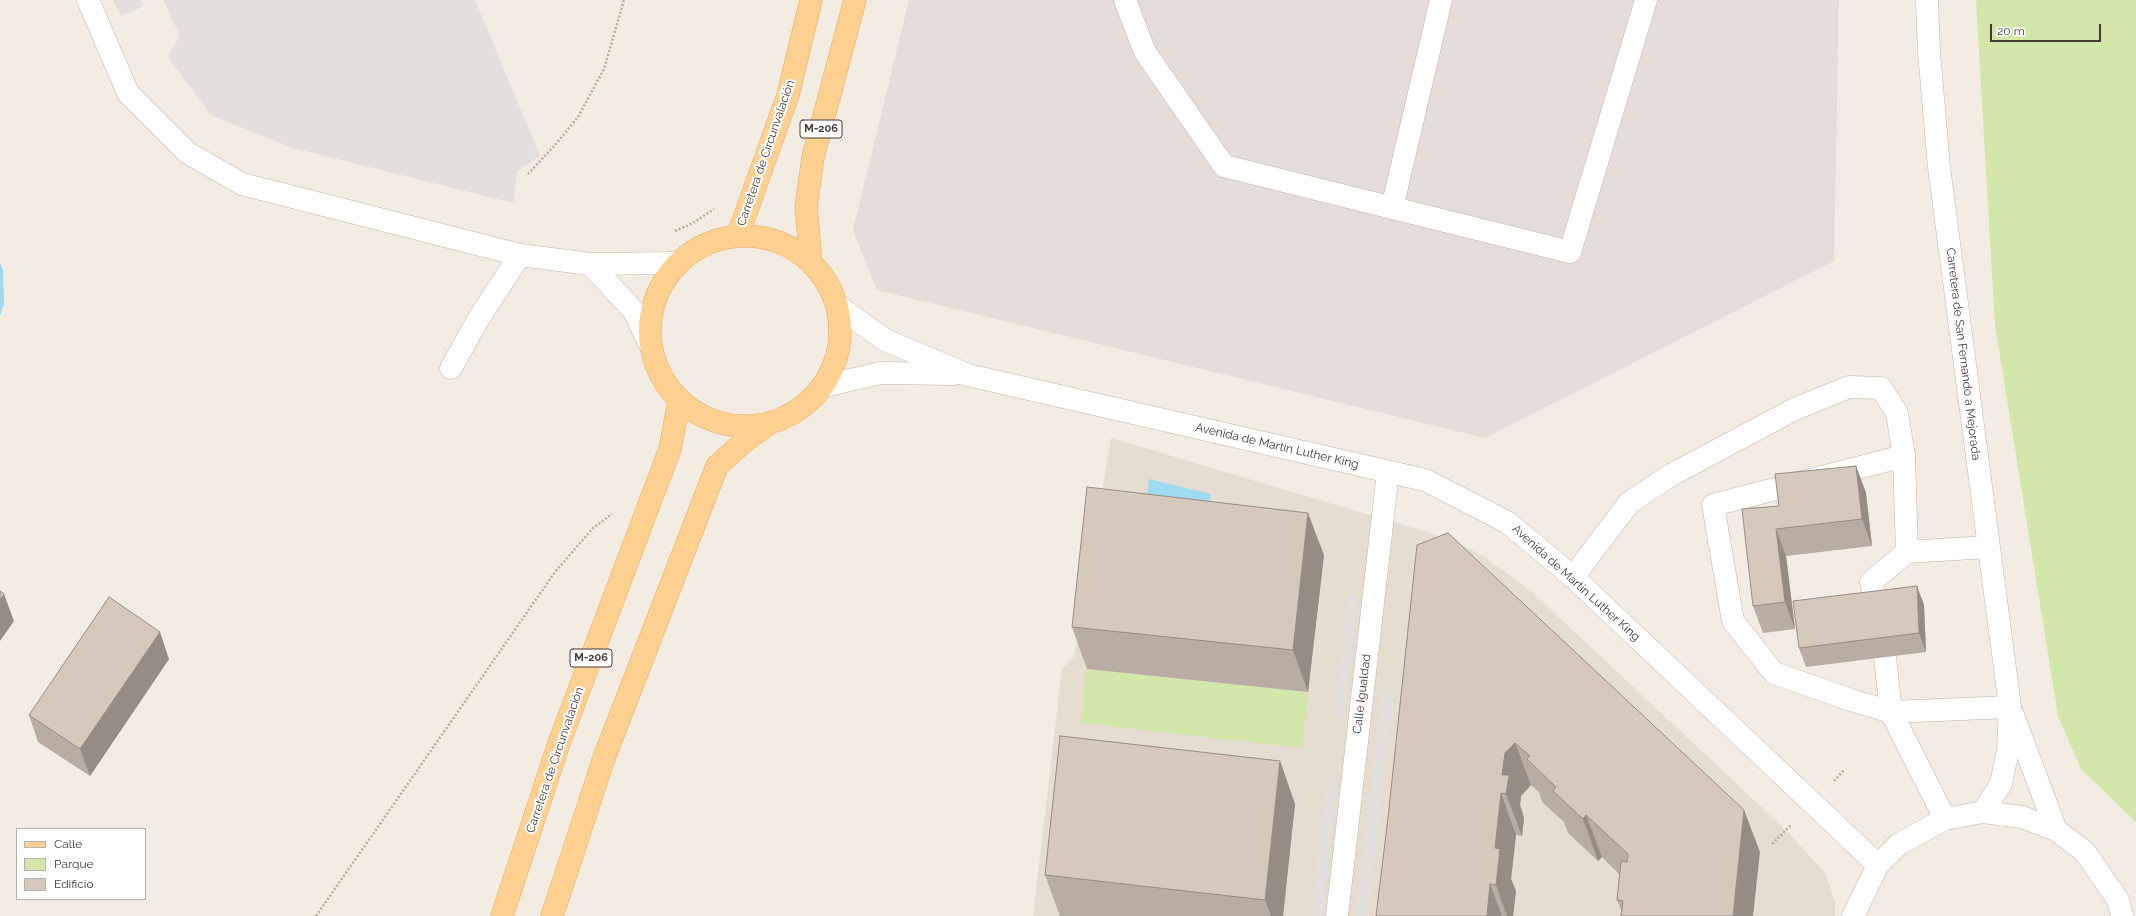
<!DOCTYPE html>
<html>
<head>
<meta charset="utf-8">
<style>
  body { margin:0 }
  #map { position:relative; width:2136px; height:916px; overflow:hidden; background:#f2ece3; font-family:Raleway,sans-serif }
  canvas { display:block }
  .legend { position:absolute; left:16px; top:828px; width:130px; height:72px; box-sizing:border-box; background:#fff; border:1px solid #b4b1ae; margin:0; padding:5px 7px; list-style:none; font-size:12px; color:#443b34 }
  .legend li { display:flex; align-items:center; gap:8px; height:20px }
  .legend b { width:20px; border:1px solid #b4b1ae }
  .scale { position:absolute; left:1990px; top:24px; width:111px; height:18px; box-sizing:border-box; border:2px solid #443b34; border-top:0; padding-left:5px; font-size:12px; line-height:14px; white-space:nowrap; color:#443b34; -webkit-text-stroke:3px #fff; paint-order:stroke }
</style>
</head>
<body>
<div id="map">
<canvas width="2136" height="916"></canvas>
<ul class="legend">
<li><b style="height:5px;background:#ffd08f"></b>Calle</li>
<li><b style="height:11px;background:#d4e7ab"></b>Parque</li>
<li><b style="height:11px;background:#d7c8bc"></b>Edificio</li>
</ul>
<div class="scale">20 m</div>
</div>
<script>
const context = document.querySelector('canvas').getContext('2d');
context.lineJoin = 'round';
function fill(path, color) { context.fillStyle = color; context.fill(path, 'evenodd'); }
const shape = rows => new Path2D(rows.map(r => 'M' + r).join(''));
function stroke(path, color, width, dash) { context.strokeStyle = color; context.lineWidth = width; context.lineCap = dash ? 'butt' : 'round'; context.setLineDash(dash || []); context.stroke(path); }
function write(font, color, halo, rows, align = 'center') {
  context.font = font + ' Raleway,sans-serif'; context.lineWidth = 4; context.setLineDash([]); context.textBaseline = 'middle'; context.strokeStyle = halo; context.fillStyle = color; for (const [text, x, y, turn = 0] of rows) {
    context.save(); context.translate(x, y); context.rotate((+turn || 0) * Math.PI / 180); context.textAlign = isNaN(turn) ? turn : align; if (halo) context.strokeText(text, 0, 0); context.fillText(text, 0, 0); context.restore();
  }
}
const residential = shape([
  [1111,438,1427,532,1466,547,1486,558,1532,592,1786,830,1825,873,1835,902,1835,916,1033,916,1062,668,1074,657]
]);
const industrial = shape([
  [909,0,1839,0,1834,261,1485,438,877,290,853,230]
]);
const green = shape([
  [1976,0,2136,0,2136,822,2081,769,2058,716,1995,325],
  [1087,669,1308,692,1302,748,1081,723]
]);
const parking = shape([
  [113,0,141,0,144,6,121,16],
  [163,0,475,0,540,156,517,171,513,203,290,147,211,115,167,56,180,36],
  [1348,594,1358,595,1344,718,1334,717],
  [1382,691,1394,693,1368,916,1355,916],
  [1326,787,1337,789,1322,916,1311,916]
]);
const water = shape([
  [0,263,3,270,4,304,0,316],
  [1149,479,1211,494,1209,505,1147,499]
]);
const path = shape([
  [528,174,556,144,578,117,604,69,624,0],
  [675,231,693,223,714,209],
  [1834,781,1844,770],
  [1772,844,1791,825],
  [316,916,555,572,593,528,612,514]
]);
const service = shape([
  [88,0,128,93,188,153,242,184,520,255,590,264,676,263],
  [1125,0,1145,52,1224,166,1570,252,1646,0],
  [1392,208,1441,0],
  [590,264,634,311,649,343],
  [451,368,479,318,520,255],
  [1904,456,1713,505,1733,621,1774,673,1851,700,1891,712,2010,707],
  [1907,552,1988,547],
  [1573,577,1629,503,1671,475,1795,409,1849,387,1881,388,1897,413,1904,456,1907,552,1871,582,1883,639,1891,712,1945,819]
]);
const minor = shape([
  [1337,916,1388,472]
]);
const tertiary = shape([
  [1927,0,1929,52,1939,167,2010,707,2008,750,2001,784,1983,812],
  [838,306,885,340,968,375,1425,480,1507,522,1573,577,1878,865],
  [824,386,881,373,955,374],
  [2013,715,2056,830],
  [1853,916,1878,865,1899,844,1945,819,1983,812,2022,817,2056,830,2085,852,2118,900,2122,916]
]);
const primary = shape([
  [738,235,788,95,811,0],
  '650 331a95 95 0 1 1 190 0a95 95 0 1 1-190 0Z',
  [811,261,806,207,813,157,855,0],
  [502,916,559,743,670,449,679,401],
  [552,916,604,758,717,466,745,441,767,425]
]);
const wall = shape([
  [1856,466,1866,493,1872,546,1786,556,1795,629,1763,633,1753,606,1779,506],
  [1448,533,1760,852,1622,912,1617,900,1620,875,1602,857,1598,861,1568,833,1564,822,1542,802,1539,792,1531,785,1521,796,1520,805,1524,818,1522,836,1516,835,1511,879,1516,891,1513,916,1376,916],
  [1324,555,1308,692,1087,669,1072,627],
  [1924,605,1926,652,1806,667,1799,648],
  [169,659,90,776,38,742,29,715],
  [1280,761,1295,804,1283,916,1060,916,1045,875]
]);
const shadedWall = shape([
  [1856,466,1866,493,1872,546,1862,519],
  [1308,513,1324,555,1308,692,1293,650],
  [1776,529,1786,556,1795,629,1785,602],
  [1917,586,1924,605,1926,652,1919,633],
  [4,594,14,621,0,641,0,600],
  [160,632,169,659,90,776,80,749],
  [1515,743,1531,785,1521,796,1520,805,1524,818,1522,836,1506,794,1502,775,1505,753],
  [1280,761,1295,804,1283,916,1271,916,1265,900],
  [1501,793,1516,835,1511,879,1516,891,1513,916,1507,916,1496,885,1495,848],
  [1744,810,1760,852,1753,916,1733,916],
  [1586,815,1602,857,1598,861,1583,819],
  [1490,884,1502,916,1487,916]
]);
const building = shape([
  [1856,466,1862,519,1776,529,1785,602,1753,606,1742,509,1779,506,1775,474,1856,466],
  [1087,487,1308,513,1293,650,1072,627,1087,487],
  [1448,533,1744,810,1733,916,1621,916,1623,901,1617,900,1621,861,1627,862,1628,854,1586,815,1583,819,1553,791,1556,787,1527,759,1530,756,1515,743,1505,753,1502,775,1509,775,1506,794,1501,793,1495,848,1500,849,1496,885,1490,884,1487,916,1376,916,1388,818,1417,545,1448,533],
  [1917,586,1919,633,1799,648,1793,601,1917,586],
  [0,591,4,594,0,600,0,591],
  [109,597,160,632,80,749,29,715,109,597],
  [1060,736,1280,761,1265,900,1045,875,1060,736]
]);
const shields = [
  [821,129,42],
  [591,658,42]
];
const shieldNames = [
  ["M-206",821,129],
  ["M-206",591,658]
];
const streetNames = [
  ["Carretera de Circunvalación",766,153,-71],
  ["Carretera de San Fernando a Mejorada",1963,354,83],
  ["Avenida de Martin Luther King",1277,446,13],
  ["Avenida de Martin Luther King",1576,583,42],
  ["Calle Igualdad",1362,694,-83],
  ["Carretera de Circunvalación",555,760,-71]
];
fill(residential, '#e6ddd1');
fill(industrial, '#e4ddd9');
fill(green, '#d4e7ab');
fill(parking, '#e2dfdc');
fill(water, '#9edaf0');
stroke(service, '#c0b5a9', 23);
stroke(minor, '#c0b5a9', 23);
stroke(tertiary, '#c0b5a9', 23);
stroke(primary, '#e4aa5f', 23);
stroke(path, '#bfac97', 2.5, [2, 2]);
stroke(service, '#fff', 22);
stroke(minor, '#fff', 22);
stroke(tertiary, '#fff', 22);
stroke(primary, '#ffd08f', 22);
fill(wall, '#b9aca2');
fill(shadedWall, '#968c84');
fill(building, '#d7c8bc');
stroke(building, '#968c84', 1);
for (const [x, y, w] of shields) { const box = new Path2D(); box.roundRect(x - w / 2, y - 9, w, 18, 3); context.fillStyle = '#fff'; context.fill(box); stroke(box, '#443b34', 1); }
write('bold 11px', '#443b34', null, shieldNames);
write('12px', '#443b34', '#fff', streetNames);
</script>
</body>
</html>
